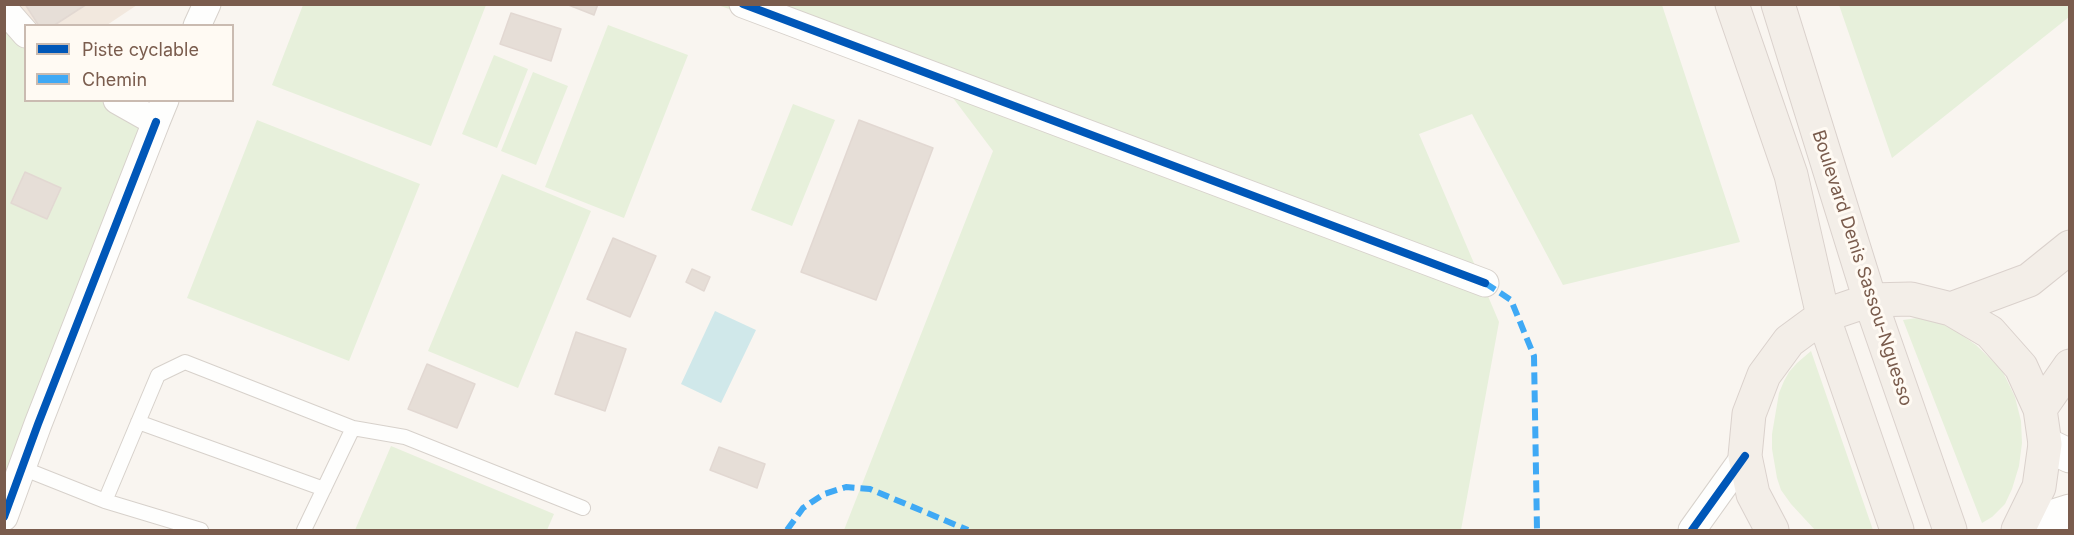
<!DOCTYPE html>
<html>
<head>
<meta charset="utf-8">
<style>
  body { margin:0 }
  #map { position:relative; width:2074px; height:535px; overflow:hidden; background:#f9f5f0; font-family:Inter,sans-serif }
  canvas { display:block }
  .frame { position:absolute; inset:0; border:6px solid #7a5c4d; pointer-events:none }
  .legend { position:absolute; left:24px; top:24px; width:210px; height:78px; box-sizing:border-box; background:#fffaf3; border:2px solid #cabbb1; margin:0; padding:8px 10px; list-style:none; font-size:18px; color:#7a5c4d }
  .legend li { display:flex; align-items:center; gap:12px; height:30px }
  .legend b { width:30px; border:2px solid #cabbb1 }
</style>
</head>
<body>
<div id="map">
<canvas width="2074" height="535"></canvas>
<div class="frame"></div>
<ul class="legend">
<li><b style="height:8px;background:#0057b8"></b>Piste cyclable</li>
<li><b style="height:8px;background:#3fa9f5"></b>Chemin</li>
</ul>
</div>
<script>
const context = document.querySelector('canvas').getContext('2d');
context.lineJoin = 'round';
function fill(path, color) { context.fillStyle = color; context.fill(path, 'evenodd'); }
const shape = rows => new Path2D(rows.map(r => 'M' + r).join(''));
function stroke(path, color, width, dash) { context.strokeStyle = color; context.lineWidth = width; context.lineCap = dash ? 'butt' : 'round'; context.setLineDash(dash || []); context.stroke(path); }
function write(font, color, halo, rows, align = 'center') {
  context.font = font + ' Inter,sans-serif'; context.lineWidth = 6; context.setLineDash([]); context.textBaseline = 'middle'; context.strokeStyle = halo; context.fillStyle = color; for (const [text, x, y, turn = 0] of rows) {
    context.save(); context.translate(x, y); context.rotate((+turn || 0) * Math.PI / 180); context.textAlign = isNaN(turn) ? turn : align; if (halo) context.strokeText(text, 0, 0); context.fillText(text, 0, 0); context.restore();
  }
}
const residential = shape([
  [4,5,137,5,107,25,26,26]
]);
const green = shape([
  [303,5,486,5,431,146,272,85],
  [718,5,1662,5,1740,242,1563,285,1472,114,1419,134,1499,322,1461,530,844,530,993,151,944,86],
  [1839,5,2069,5,2069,17,1892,158],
  [4,9,25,34,26,100,117,101,156,122,4,517],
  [608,25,688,55,624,218,545,187],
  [494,55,528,69,497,148,462,134],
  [533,72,568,86,536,165,501,151],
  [793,104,835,120,792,226,751,210],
  [257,120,420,184,349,361,187,298],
  [502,174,591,211,518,388,428,351],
  [1917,318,1931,319,1953,329,1976,345,2002,370,2015,397,2021,421,2022,443,2019,466,2012,489,2005,504,1992,517,1982,523,1903,320],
  [1811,351,1873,530,1815,530,1791,504,1781,490,1777,478,1772,449,1772,434,1779,393,1784,381,1789,372,1797,363],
  [391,446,554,514,547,530,355,530]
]);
const water = shape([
  [715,311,756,330,721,403,681,384]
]);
const building = shape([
  [25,4,87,4,53,26,39,26,25,4],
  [566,4,598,4,594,15,566,4],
  [511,13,561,29,551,61,500,44,511,13],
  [859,120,933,148,876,300,801,272,859,120],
  [25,172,61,188,47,219,11,203,25,172],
  [613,238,656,256,630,317,587,299,613,238],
  [692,269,710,277,704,291,686,282,692,269],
  [576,332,626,349,605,411,555,394,576,332],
  [427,364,475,384,457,428,408,409,427,364],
  [719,447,765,464,757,488,710,470,719,447]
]);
const lane = shape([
  [138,422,324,489],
  [22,468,105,501,201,530],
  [105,501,158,375,185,362,353,428],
  [304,530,353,428,405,437,583,508]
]);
const street = shape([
  [743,4,1485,283],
  [4,9,26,34],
  [197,26,207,4],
  [117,100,156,122,165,100],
  [4,517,38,424,156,122],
  [1692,530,1745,456]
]);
const secondary = shape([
  [2045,444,2070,456],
  [2022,526,2070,511]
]);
const primary = shape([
  [1732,4,1791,175,1823,316,1897,530],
  [1778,4,1870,300,1950,530],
  [1951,309,2029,280,2070,247],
  [2040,409,2070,366],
  [1772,530,1753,494,1745,456,1749,414,1764,375,1789,341,1823,316,1870,300,1911,299,1951,309,1990,332,2021,367,2040,409,2045,444,2039,487,2018,530]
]);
const quiet = shape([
  [1485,283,1511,300,1534,356,1537,530],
  [787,530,803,508,824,494,846,487,870,489,968,530]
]);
const cycleway = shape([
  [743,4,1485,283],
  [4,517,38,424,156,122],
  [1692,530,1745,456]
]);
const streetNames = [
  ["Boulevard Denis Sassou-Nguesso",1862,268,72]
];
fill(residential, '#f2e8de');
fill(green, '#e7f0db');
fill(water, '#d0e8ea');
fill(building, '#e6ded7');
stroke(building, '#e2d8d2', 1.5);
stroke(lane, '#d7d1cb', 16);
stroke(street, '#d7d1cb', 29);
stroke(secondary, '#d9d2cb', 35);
stroke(primary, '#dad1cc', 35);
stroke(lane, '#fefefd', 14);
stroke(street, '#fefefd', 27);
stroke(secondary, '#fefefd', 33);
stroke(primary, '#f3eee8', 33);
stroke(quiet, '#3fa9f5', 6, [12, 6]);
stroke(cycleway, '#0057b8', 8);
write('18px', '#7a5c4d', '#fffaf3', streetNames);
</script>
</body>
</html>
